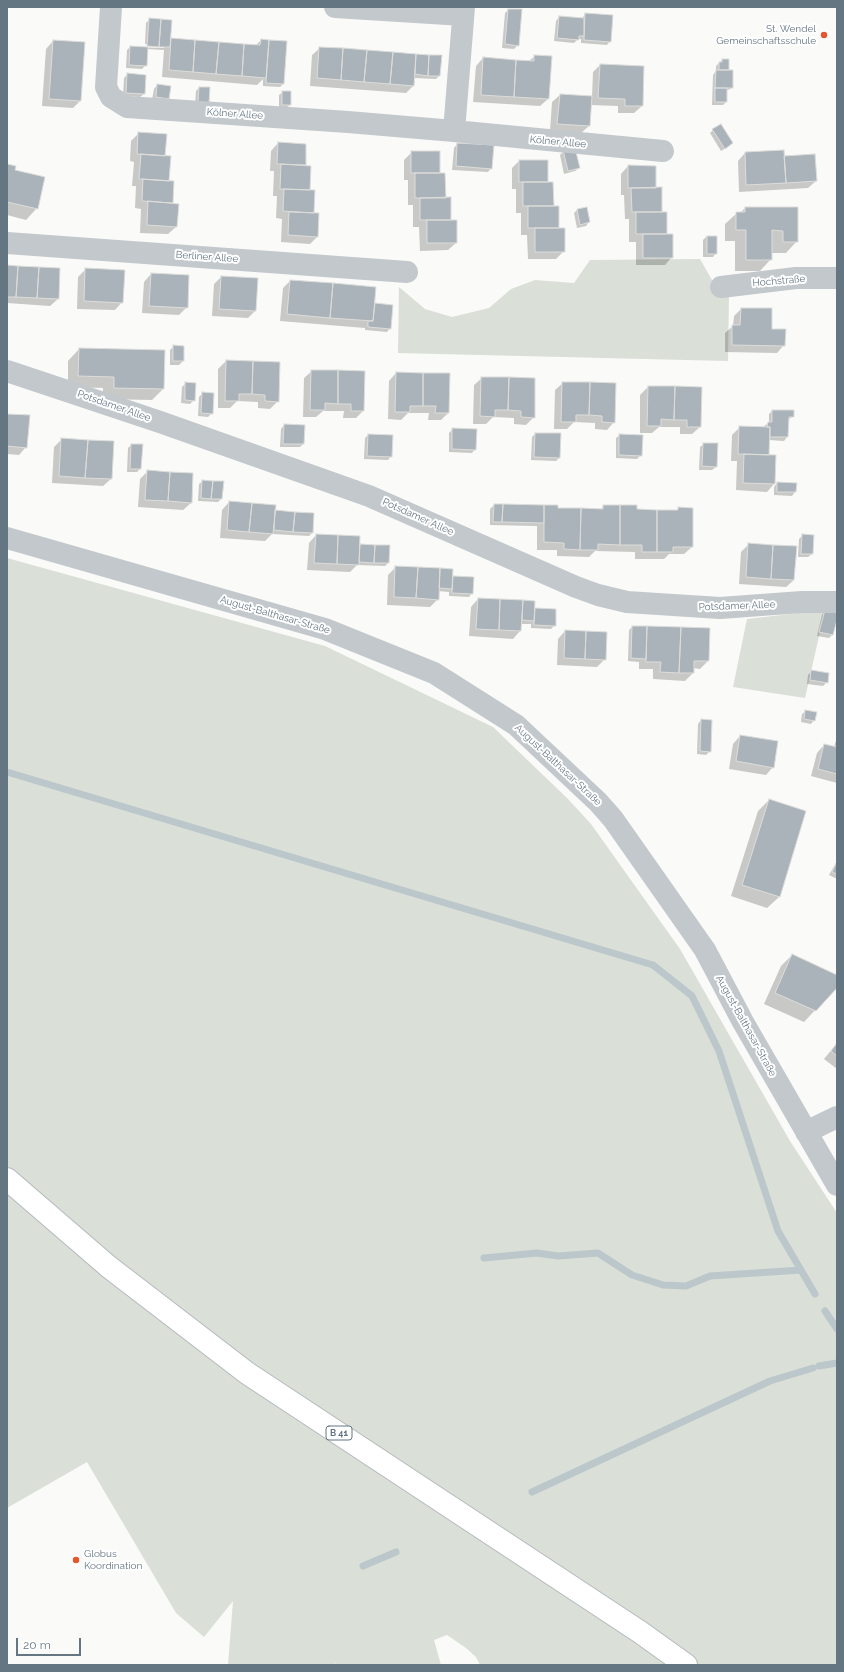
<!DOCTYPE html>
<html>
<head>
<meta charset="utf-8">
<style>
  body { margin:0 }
  #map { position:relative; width:844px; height:1672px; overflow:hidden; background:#fafaf8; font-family:Raleway,sans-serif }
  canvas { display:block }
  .frame { position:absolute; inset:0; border:8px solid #657683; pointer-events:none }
  .scale { position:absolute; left:16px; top:1638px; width:65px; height:18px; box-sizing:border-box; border:2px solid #657683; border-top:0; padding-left:5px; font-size:12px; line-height:14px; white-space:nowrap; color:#657683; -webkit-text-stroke:3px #fff; paint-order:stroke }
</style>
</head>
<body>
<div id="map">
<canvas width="844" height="1672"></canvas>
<div class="frame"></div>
<div class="scale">20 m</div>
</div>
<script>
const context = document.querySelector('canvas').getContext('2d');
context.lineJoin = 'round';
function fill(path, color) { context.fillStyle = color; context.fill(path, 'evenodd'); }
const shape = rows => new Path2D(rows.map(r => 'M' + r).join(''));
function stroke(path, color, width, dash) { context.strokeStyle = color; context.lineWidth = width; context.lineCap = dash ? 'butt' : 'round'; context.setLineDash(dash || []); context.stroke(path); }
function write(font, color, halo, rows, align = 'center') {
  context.font = font + ' Raleway,sans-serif'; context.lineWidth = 4; context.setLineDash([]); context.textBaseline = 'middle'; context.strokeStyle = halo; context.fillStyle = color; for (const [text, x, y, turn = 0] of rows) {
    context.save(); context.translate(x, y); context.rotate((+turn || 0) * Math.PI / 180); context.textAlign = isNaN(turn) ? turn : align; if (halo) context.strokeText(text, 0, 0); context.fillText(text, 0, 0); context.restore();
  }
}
const green = shape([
  [700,259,716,287,729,294,728,361,398,353,399,287,425,309,452,317,489,308,511,289,535,280,574,283,590,260],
  [7,558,325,646,493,727,567,798,591,824,680,949,790,1141,837,1213,837,1665,480,1665,476,1657,466,1648,447,1635,434,1640,441,1665,337,1665,336,1663,334,1665,228,1665,233,1601,204,1637,176,1613,87,1462,7,1508],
  [825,610,805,698,733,687,747,619]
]);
const shadow = shape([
  [508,10,518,45,514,49,502,48,505,13],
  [585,14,610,41,607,45,581,43,581,39,578,39,574,43,554,41,556,21,559,17,582,19],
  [150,19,170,41,171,39,256,45,261,40,286,42,283,84,280,87,263,86,263,79,257,85,162,77,164,50,147,49,146,65,142,69,126,68,127,50,130,47,164,48,164,46,145,44,146,23],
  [53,41,80,101,73,108,42,106,46,49],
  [320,48,416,55,439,76,436,79,414,78,413,86,406,93,310,86,312,55],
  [535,56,548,99,540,106,473,102,476,66,483,58,529,61],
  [722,60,728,71,732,88,726,91,726,102,723,105,712,105,713,75,716,71,716,66],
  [600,65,642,106,634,113,618,113,618,106,590,105,589,126,581,133,550,131,552,102,560,95,592,97,593,72],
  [128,74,144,94,140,97,123,96,124,78],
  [157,85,168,98,165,102,152,100,154,89],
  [199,88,204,106,195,106,196,91],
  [283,92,290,105,286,108,279,108,279,95],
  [713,130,728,147,721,151,710,133],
  [139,133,164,157,168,182,173,182,172,204,176,227,168,234,140,233,141,209,135,208,136,186,132,186,134,162,130,161,131,141],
  [278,143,305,145,304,166,318,236,310,244,281,242,282,219,276,218,277,196,273,196,274,171,270,171,271,151],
  [457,144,491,168,488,172,452,170,454,148],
  [564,151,579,168,575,171,564,174,560,155],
  [412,152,439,174,456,243,448,250,420,251,419,227,413,227,413,205,408,205,408,180,404,180,404,160],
  [745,153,816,181,808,188,739,192,738,161],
  [520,160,547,183,564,251,556,259,528,259,527,235,521,235,521,213,516,213,516,189,512,189,512,168],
  [7,165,14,171,37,208,26,220,7,215],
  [628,166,655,189,672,257,665,265,636,265,636,242,629,242,629,219,625,219,624,195,621,195,621,174],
  [745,208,797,208,797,241,786,253,771,253,771,259,760,271,735,271,735,241,725,241,725,224,737,213,740,213],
  [577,210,589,222,586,226,577,228,574,213],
  [707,236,716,236,716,253,713,257,703,257,703,240],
  [7,266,58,299,50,306,7,303],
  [86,269,122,302,115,310,77,309,78,277],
  [151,274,187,307,179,315,142,313,144,282],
  [221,277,255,311,248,318,212,316,214,284],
  [290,281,374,304,392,306,390,328,387,332,365,330,365,328,280,321,283,288],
  [741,309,771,330,784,345,777,353,725,352,725,333,733,326,734,316],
  [174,346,183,346,183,361,179,365,170,365,170,350],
  [79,349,163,389,152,400,103,399,103,388,68,387,68,361],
  [226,361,279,363,278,401,270,409,258,408,258,402,237,401,230,408,218,408,218,369],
  [312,371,363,411,356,418,343,418,344,411,323,411,316,417,303,417,304,378],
  [396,373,448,413,441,420,428,420,429,413,408,413,401,420,388,419,389,381],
  [482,378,534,417,526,425,514,424,514,418,493,417,486,424,473,424,474,385],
  [186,383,194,400,190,404,181,403,182,387],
  [563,383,614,422,607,430,595,429,595,423,574,422,567,429,554,429,555,390],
  [648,387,701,388,700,427,692,434,680,434,680,427,659,427,652,433,640,433,640,395],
  [203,393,212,413,208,417,198,416,199,397],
  [772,411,793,416,788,420,787,437,784,441,769,440,768,456,775,456,774,487,777,483,796,484,795,492,792,496,774,495,774,484,767,492,736,490,737,461,731,461,732,435,740,427,764,428,764,426,769,423,769,414],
  [7,415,26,447,19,455,7,454],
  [284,425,303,444,300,447,280,447,281,429],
  [453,429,475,449,472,453,449,452,449,433],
  [535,434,559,458,556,461,531,460,532,437],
  [368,435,391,456,388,460,364,459,365,438],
  [620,435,641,455,637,459,616,458,616,438],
  [62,439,111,479,103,486,52,483,54,447],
  [704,444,716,467,712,470,699,470,700,447],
  [131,445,140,469,137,472,127,472,128,448],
  [148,471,191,503,183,510,138,507,140,479],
  [203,481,221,499,218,502,198,501,199,484],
  [229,502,312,533,309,536,272,534,265,541,220,538,222,510],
  [494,505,557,506,557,509,600,510,604,506,636,510,676,511,679,508,692,547,684,554,669,554,664,559,635,559,635,552,595,551,589,557,557,556,557,550,537,550,537,526,490,525,490,509],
  [316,535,359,545,389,546,388,563,385,566,357,565,350,572,307,570,309,543],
  [803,535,812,554,808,557,798,557,799,539],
  [748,545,794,580,786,587,739,584,741,552],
  [396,567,452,577,473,578,472,593,469,597,449,596,449,592,438,591,438,599,430,607,387,605,388,575],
  [478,599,534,602,534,609,555,610,555,625,551,629,531,628,531,624,520,624,520,631,513,639,469,636,471,607],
  [825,611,837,614,832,635,829,638,817,636,822,615],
  [632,627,709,629,708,661,700,669,693,668,693,673,685,681,653,679,653,669,639,669,639,662,628,661,629,630],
  [565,631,605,659,597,667,557,665,558,639],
  [812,671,827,682,823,686,807,684,808,675],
  [806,711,814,720,811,724,801,722,802,714],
  [701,720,710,751,706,755,697,754,698,724],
  [740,736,773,767,766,775,729,769,733,744],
  [837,737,837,783,811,776,817,753,824,745,834,747],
  [769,800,779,897,767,908,731,896,758,811],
  [837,861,837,879,829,875],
  [792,955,837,976,837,987,804,1022,764,1004,781,966],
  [837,1043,837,1069,824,1059]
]);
const stream = shape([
  [7,772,653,965,692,996,719,1051,778,1231,815,1294],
  [484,1258,537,1253,558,1256,598,1253,632,1275,663,1285,686,1286,710,1276,801,1270],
  [825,1311,837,1329],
  [819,1366,837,1363],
  [532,1492,770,1381,813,1368],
  [363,1566,396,1552]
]);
const building = shape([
  [508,9,522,9,519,46,505,44,508,9],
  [585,13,613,15,611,42,584,40,585,13],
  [559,16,584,18,584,36,579,36,579,40,557,38,559,16],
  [149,18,161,19,159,47,147,46,149,18],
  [161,19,172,20,170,47,159,47,161,19],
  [171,38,195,40,193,72,169,70,171,38],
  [261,39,269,40,266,78,242,76,244,44,260,45,261,39],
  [53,40,85,42,81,101,49,99,53,40],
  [195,40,219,42,216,74,193,72,195,40],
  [269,40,287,41,284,84,266,83,269,40],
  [219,42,244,44,242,76,216,74,219,42],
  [130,46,148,47,147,66,129,65,130,46],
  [319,47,343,48,341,80,317,78,319,47],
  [343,48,367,50,364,82,341,80,343,48],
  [367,50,393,52,390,84,364,82,367,50],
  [393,52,416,54,414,86,390,84,393,52],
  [416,54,429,55,428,76,415,74,416,54],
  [429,55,442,55,440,76,428,76,429,55],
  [534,55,552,56,549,99,514,97,516,60,534,61,534,55],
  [483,57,516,60,514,97,481,95,483,57],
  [722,59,729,59,729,70,719,70,719,62,722,62,722,59],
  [600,64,644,66,643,106,625,106,625,99,598,98,600,64],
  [716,70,733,70,733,88,715,88,716,70],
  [127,73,146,75,145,94,126,93,127,73],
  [157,84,171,86,169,99,156,97,157,84],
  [199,87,210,87,209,103,198,103,199,87],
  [715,88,727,88,727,102,715,102,715,88],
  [282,91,291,91,291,105,282,105,282,91],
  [560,94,592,96,590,126,557,124,560,94],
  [721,124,733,143,725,149,712,129,721,124],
  [138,132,167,134,165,156,137,154,138,132],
  [278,142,306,144,306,165,277,164,278,142],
  [457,143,494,145,492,169,456,166,457,143],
  [575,148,580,168,568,171,563,150,575,148],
  [784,150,786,183,746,185,745,152,784,150],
  [411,151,440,151,440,173,411,173,411,151],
  [141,154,171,156,169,181,139,179,141,154],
  [815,154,817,181,786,183,784,156,815,154],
  [519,160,548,160,548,182,519,182,519,160],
  [7,164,16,166,15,170,45,177,38,209,7,202,7,164],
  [281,164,311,166,310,190,280,189,281,164],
  [628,165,656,166,656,188,628,188,628,165],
  [415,173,445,173,446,198,415,198,415,173],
  [143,179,174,181,173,203,142,201,143,179],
  [523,182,553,182,554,206,523,206,523,182],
  [662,187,662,212,632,212,631,188,662,187],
  [284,189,315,190,314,213,283,211,284,189],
  [451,197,451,220,420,220,420,198,451,197],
  [148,201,179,204,177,227,147,225,148,201],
  [528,206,559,206,559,228,528,228,528,206],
  [587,207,590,222,580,225,577,209,587,207],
  [745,207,798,207,798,242,783,242,783,231,772,230,772,260,746,260,746,230,736,230,736,212,745,212,745,207],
  [289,212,319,213,318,237,288,235,289,212],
  [636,212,667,212,667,234,636,234,636,212],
  [427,220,457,220,457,243,427,243,427,220],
  [535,228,565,228,565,252,535,252,535,228],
  [643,234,673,234,673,258,643,258,643,234],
  [707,236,717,236,717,254,707,254,707,236],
  [7,265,18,266,16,297,7,297,7,265],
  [18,266,39,267,37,298,16,297,18,266],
  [39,267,60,268,59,299,37,298,39,267],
  [85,268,125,270,123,303,84,301,85,268],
  [151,273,189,275,188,308,149,306,151,273],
  [221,276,258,278,256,311,219,309,221,276],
  [290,280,333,283,330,318,287,314,290,280],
  [333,283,376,287,373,321,330,318,333,283],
  [375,303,393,305,391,329,368,327,368,321,373,321,375,303],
  [741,308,772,308,772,329,786,329,785,346,732,345,732,325,740,325,741,308],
  [173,345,184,346,184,361,173,361,173,345],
  [79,348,165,350,164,389,114,388,114,377,78,376,79,348],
  [226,360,253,361,252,394,239,394,239,401,225,401,226,360],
  [253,361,280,362,279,402,265,401,265,395,252,394,253,361],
  [311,370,338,370,338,404,325,403,325,410,310,410,311,370],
  [338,370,365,371,364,411,351,411,351,404,338,404,338,370],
  [396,372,423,373,423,406,410,406,410,412,395,412,396,372],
  [423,373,450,373,449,413,435,413,436,406,423,406,423,373],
  [481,377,509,377,508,410,495,410,495,417,480,416,481,377],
  [509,377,535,378,535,418,521,417,521,411,508,410,509,377],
  [185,382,196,383,195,401,185,400,185,382],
  [562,382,590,382,589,415,576,415,576,422,561,422,562,382],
  [590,382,616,383,615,423,602,422,602,416,589,415,590,382],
  [648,386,675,386,674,420,661,419,661,426,647,426,648,386],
  [675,386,702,387,701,427,687,427,687,420,674,420,675,386],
  [202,392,214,393,213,414,201,413,202,392],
  [772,410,794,410,794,417,789,417,788,437,770,437,770,427,767,427,768,422,772,422,772,410],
  [7,414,30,415,27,448,7,446,7,414],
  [284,424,305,425,304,444,283,444,284,424],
  [739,426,770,427,769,455,738,454,739,426],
  [452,428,477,429,476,450,452,449,452,428],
  [535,433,561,433,560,458,534,457,535,433],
  [368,434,393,435,392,457,367,456,368,434],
  [619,434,643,435,642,456,619,455,619,434],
  [61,438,88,440,85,478,59,476,61,438],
  [88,440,114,441,112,479,85,478,88,440],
  [703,443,718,443,717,467,702,466,703,443],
  [131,444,143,444,141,469,130,469,131,444],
  [744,454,776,455,775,484,743,483,744,454],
  [147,470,170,472,168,501,145,500,147,470],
  [170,472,193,473,192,503,168,501,170,472],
  [202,480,213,481,211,499,201,498,202,480],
  [213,481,224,481,222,499,211,499,213,481],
  [777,482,797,483,796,492,777,492,777,482],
  [229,501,252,503,249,532,227,530,229,501],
  [252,503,276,505,273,534,249,532,252,503],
  [494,504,503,504,502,522,493,522,494,504],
  [503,504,544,505,544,523,502,522,503,504],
  [544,505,558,505,558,508,581,508,580,550,564,549,564,543,544,542,544,505],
  [603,505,620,505,620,545,598,544,598,550,580,550,581,508,603,509,603,505],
  [620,505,637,505,637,509,657,510,657,552,642,552,642,545,620,545,620,505],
  [678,507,693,508,693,547,673,547,673,552,657,552,657,510,678,510,678,507],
  [275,510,295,512,293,532,274,530,275,510],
  [295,512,314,513,313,533,293,532,295,512],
  [316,534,338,535,337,564,314,563,316,534],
  [802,534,814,535,813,554,801,554,802,534],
  [338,535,360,536,359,565,337,564,338,535],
  [748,543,773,545,771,579,746,577,748,543],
  [360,544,375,545,374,563,359,562,360,544],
  [375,545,390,545,389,563,374,563,375,545],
  [773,545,797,546,794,580,771,579,773,545],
  [395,566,418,567,416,598,394,597,395,566],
  [418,567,440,568,439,600,416,598,418,567],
  [440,568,453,569,452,589,439,588,440,568],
  [453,576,474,577,473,594,452,593,453,576],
  [478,598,500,599,499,630,476,629,478,598],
  [500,599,523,600,521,631,499,630,500,599],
  [523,600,535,601,534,621,522,620,523,600],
  [535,608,556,609,556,626,534,625,535,608],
  [825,610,837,613,837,620,833,635,819,632,825,610],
  [632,626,647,626,646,659,631,658,632,626],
  [647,626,681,627,679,673,660,672,661,662,646,662,647,626],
  [681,627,710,628,709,661,694,661,694,673,679,673,681,627],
  [565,630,586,631,585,659,564,658,565,630],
  [586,631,607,632,606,660,585,659,586,631],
  [811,670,829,673,828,683,810,680,811,670],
  [805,710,817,712,815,721,804,719,805,710],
  [701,719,712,720,711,752,700,751,701,719],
  [740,735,778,741,774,768,736,761,740,735],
  [824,744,837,747,837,774,818,769,824,744],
  [769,799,806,811,780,897,742,885,769,799],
  [837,862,837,874,832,872,837,862],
  [792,954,837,975,837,988,816,1011,775,993,792,954],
  [837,1043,837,1056,831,1051,837,1043]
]);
const minor = shape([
  [111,7,106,87,111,97,127,107,348,122,454,131],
  [335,7,463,15],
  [464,7,454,131,663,151],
  [7,243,407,272],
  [721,287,796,278,837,278],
  [7,371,160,422,369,496,576,587,598,595,627,602,720,608,802,602,837,602],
  [7,538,325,629,434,673,516,725,598,802,613,819,705,950,743,1022,837,1185],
  [806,1132,837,1117]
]);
const highway = shape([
  [7,1179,109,1267,247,1373,640,1632,686,1665]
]);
const markers = [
  [824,35,4,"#e4572e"],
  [76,1560,4,"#e4572e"]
];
const shields = [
  [339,1433,26]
];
const shieldNames = [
  ["B 41",339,1433]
];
const poiNames = [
  ["St. Wendel",816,29],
  ["Gemeinschaftsschule",816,41],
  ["Globus",84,1554,"left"],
  ["Koordination",84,1566,"left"]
];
const streetNames = [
  ["Kölner Allee",235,114,4],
  ["Kölner Allee",558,142,5],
  ["Berliner Allee",207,257,4],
  ["Hochstraße",779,281,-5],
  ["Potsdamer Allee",114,406,19],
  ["Potsdamer Allee",418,517,24],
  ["Potsdamer Allee",737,606,-2],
  ["August-Balthasar-Straße",275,615,16],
  ["August-Balthasar-Straße",558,765,43],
  ["August-Balthasar-Straße",746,1026,61]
];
fill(green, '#dadfd7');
fill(shadow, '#0003');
stroke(stream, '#bbc7cb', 7);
fill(building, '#aab3b9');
stroke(building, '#dcdcda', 1);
stroke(highway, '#b4b9bd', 24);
stroke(minor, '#c3c8cc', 22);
stroke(highway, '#fff', 22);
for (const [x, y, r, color] of markers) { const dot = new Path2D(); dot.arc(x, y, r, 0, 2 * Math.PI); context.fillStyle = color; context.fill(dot); stroke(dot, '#fff', 1.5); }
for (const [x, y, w] of shields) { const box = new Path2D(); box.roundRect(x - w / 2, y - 7, w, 14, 3); context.fillStyle = '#fff'; context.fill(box); stroke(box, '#657683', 1); }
write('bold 9px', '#657683', null, shieldNames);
write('10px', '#657683', '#fff', poiNames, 'right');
write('10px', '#657683', '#fff', streetNames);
</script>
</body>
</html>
